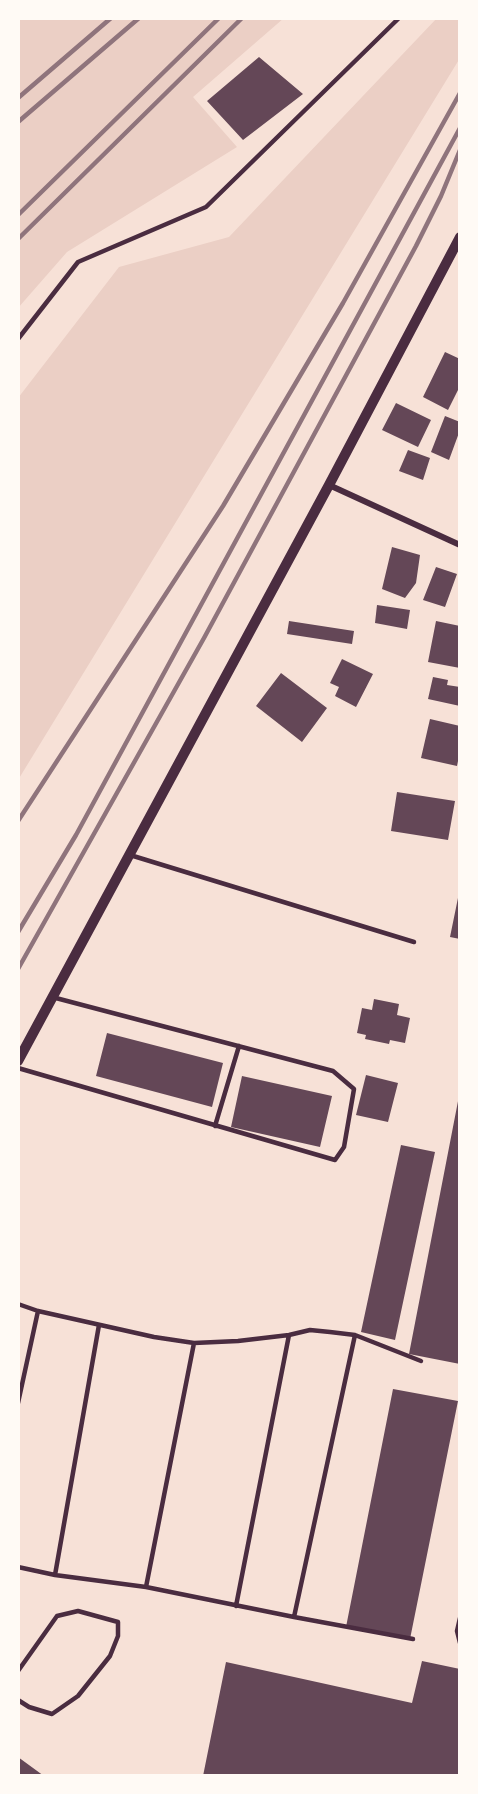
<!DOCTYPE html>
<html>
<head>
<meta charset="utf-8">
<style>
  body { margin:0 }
  #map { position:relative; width:478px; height:1794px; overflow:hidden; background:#f7e1d7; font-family:"Exo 2",sans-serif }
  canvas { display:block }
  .frame { position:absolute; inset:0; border:20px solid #fffaf5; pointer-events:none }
</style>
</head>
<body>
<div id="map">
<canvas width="478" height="1794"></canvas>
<div class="frame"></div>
</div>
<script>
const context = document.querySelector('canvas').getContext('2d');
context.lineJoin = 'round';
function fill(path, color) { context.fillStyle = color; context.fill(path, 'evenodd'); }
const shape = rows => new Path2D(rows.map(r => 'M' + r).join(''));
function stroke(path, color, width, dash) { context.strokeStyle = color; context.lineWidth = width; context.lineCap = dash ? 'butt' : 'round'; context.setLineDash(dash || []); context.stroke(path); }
const green = shape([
  [18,18,284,18,193,97,237,147,67,252,18,308],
  [437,18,460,18,460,58,18,780,18,398,119,267,229,237]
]);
const building = shape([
  [259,57,303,94,243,140,207,101],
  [445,352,460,359,460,386,448,410,423,397],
  [396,403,431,420,418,447,382,430],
  [445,416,460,422,460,430,449,460,431,452],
  [408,450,430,458,423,480,399,471],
  [392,547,420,555,416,583,405,598,382,589],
  [436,567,457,574,445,607,423,600],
  [377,605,410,610,407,629,375,623],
  [289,621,354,631,352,644,287,634],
  [436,621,460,626,460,668,428,662],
  [342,659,373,674,356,707,335,696,339,687,330,683],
  [281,673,327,708,302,742,256,706],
  [433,677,448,680,447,685,460,687,460,706,428,699],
  [430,719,460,726,460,751,457,766,421,758],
  [397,792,455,801,448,840,391,831],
  [459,893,460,893,460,939,450,937],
  [374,999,399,1004,397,1015,410,1018,405,1043,390,1040,389,1044,365,1039,366,1035,357,1033,362,1008,372,1010],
  [107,1033,223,1063,212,1107,96,1076],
  [366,1075,398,1083,388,1122,356,1115],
  [242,1076,332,1096,320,1147,231,1127],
  [459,1096,460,1096,460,1364,409,1354],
  [401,1145,435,1152,395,1340,361,1332],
  [393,1389,458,1401,410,1639,346,1627],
  [422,1661,460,1669,460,1776,203,1776,226,1662,412,1703],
  [18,1757,44,1776,18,1776]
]);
const service = shape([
  [18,339,78,262,206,207,399,18],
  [130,855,414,942],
  [18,1068,335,1160,344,1147,354,1089,333,1071,52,997],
  [215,1126,239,1046],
  [18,1304,38,1311,154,1337,194,1343,238,1341,289,1335,310,1330,330,1332,355,1335,421,1361],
  [18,1403,38,1311],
  [18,1567,55,1575,146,1587,294,1617,355,1335],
  [55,1575,99,1325],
  [146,1587,194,1343],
  [236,1606,289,1335],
  [294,1617,413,1639],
  [460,1618,457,1631,460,1643],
  [18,1671,57,1616,78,1611,118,1622,118,1636,110,1656,78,1696,52,1714,29,1707,18,1700]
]);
const minor = shape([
  [329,485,460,545]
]);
const tertiary = shape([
  [18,1061,329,485,460,237]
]);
const rail = shape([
  [18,98,111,18],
  [18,122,139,18],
  [18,215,219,18],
  [18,239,242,18],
  [18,821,223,506,343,303,460,93],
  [18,932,76,835,460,128],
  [18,969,204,638,416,246,441,196,460,150]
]);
fill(green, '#ebcfc5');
fill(building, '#644757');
stroke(service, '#4a2c40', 4.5);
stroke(minor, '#4a2c40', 6);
stroke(tertiary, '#4a2c40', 10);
stroke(rail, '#8f747c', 4.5);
</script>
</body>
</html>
